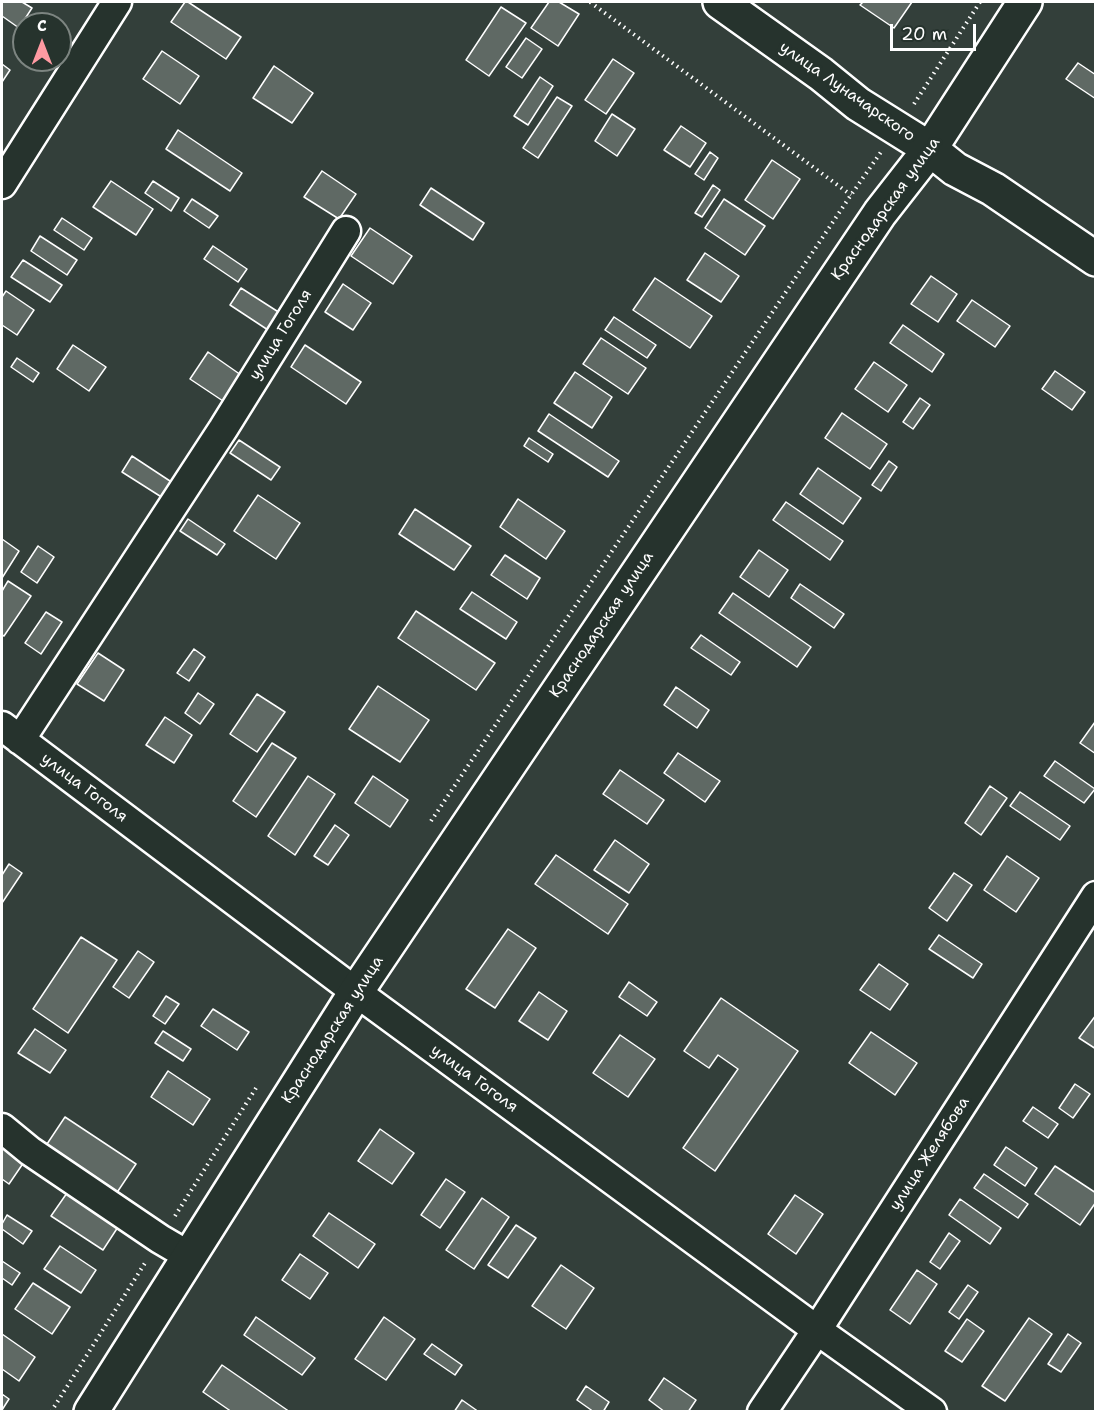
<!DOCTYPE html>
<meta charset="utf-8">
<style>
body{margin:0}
#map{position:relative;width:1097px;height:1413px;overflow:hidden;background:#333f3a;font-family:"Shantell Sans",sans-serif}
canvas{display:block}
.frame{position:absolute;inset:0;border:3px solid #fff;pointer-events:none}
.north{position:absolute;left:12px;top:12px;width:60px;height:60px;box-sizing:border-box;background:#26332d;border:2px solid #7d8581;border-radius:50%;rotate:0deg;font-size:16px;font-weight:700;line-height:24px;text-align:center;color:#fff}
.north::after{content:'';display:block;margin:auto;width:21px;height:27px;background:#ff9aa2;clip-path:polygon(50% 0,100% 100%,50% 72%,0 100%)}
.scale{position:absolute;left:890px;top:24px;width:86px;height:27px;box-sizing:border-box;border:3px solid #fff;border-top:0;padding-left:8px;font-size:18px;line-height:21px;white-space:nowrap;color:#fff;-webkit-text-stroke:4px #26332d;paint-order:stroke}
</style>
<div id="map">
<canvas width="1097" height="1413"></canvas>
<div class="frame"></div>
<div class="north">С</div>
<div class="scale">20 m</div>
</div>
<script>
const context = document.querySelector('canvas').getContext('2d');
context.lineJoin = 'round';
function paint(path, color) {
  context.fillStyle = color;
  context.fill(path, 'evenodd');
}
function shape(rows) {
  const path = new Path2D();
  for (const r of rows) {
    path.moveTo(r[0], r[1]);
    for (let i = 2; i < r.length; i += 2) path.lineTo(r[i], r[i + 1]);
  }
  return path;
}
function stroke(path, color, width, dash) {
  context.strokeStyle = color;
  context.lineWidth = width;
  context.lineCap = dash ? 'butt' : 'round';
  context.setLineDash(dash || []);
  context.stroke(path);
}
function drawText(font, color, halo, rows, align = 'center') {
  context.font = font + ' "Shantell Sans",sans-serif';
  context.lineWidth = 6;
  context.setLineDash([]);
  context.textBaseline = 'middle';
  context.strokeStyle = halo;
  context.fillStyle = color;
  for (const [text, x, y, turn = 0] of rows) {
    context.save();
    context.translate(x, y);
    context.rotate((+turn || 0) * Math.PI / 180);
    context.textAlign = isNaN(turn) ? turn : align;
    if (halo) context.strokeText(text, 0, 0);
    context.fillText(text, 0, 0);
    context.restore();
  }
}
const building = shape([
 [2,2,22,2,32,8,19,28,2,16,2,2],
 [185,2,188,2,241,37,226,59,171,22,185,2],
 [549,2,559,2,579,14,558,46,531,28,549,2],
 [863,2,912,2,894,28,860,5,863,2],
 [501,7,526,23,489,76,466,60,501,7],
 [526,38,542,49,522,78,506,67,526,38],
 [162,51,199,76,180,104,143,79,162,51],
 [613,59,634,73,606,114,585,100,613,59],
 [1078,63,1096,75,1096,99,1066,79,1078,63],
 [2,64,10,70,2,82,2,64],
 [274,66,313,93,292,123,253,98,274,66],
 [540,77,553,86,528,125,514,116,540,77],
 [557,97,572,106,538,158,523,148,557,97],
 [612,114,635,129,617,156,595,141,612,114],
 [681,126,706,143,690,167,664,150,681,126],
 [178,130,242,173,230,191,166,149,178,130],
 [710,152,718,158,704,180,695,174,710,152],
 [772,160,800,179,773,219,745,200,772,160],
 [322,171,356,194,339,219,304,197,322,171],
 [111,181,153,209,136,235,93,207,111,181],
 [153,181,179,198,171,211,145,193,153,181],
 [713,185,720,190,702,217,695,213,713,185],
 [431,188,484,223,473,240,420,205,431,188],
 [192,199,218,216,209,228,184,211,192,199],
 [724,199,765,226,745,255,705,228,724,199],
 [62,218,92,238,84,250,54,230,62,218],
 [370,228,412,256,393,284,351,256,370,228],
 [40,236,77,260,67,275,31,251,40,236],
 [213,246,247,269,238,282,204,259,213,246],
 [705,253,739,276,721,302,687,280,705,253],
 [23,260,62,285,50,302,11,277,23,260],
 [931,276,957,294,938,322,911,304,931,276],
 [655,278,712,316,690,348,633,310,655,278],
 [343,284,371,303,353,330,325,312,343,284],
 [241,288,280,313,268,330,230,305,241,288],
 [6,291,34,310,17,335,2,325,2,297,6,291],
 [972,300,1010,326,995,347,957,321,972,300],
 [614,317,656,345,647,358,605,330,614,317],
 [903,325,944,354,932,372,890,343,903,325],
 [601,338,646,368,628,394,583,364,601,338],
 [73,345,106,367,89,391,57,369,73,345],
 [305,345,361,382,346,404,291,367,305,345],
 [208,352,241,375,223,401,190,379,208,352],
 [17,358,39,373,33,382,11,367,17,358],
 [874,362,907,385,888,412,855,389,874,362],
 [1055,371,1085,392,1072,410,1042,389,1055,371],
 [575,372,612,397,592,428,554,403,575,372],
 [920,398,930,405,913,429,903,422,920,398],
 [842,413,887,444,870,469,825,438,842,413],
 [549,414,619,461,608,477,538,431,549,414],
 [529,438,553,454,548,462,524,446,529,438],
 [239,440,280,467,271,480,230,453,239,440],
 [132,456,173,483,163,498,122,472,132,456],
 [889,461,897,467,881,491,872,485,889,461],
 [818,468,861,498,843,524,800,494,818,468],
 [258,495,300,523,276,559,234,531,258,495],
 [518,499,565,531,546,559,500,527,518,499],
 [786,502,843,541,830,560,773,520,786,502],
 [415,509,471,546,454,570,399,534,415,509],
 [188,519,225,544,217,555,180,531,188,519],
 [2,539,19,551,2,578,2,539],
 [38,546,54,557,37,583,21,572,38,546],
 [759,550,788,570,769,597,740,577,759,550],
 [505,555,540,578,527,599,491,575,505,555],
 [8,581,31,596,4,636,2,635,2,591,8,581],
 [800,584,844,614,834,628,791,598,800,584],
 [472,592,517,622,506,639,460,609,472,592],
 [733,593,811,647,797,667,719,613,733,593],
 [416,611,495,663,476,690,398,638,416,611],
 [46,612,62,622,41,654,25,643,46,612],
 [701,635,740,662,731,675,691,648,701,635],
 [194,649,205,657,189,681,177,673,194,649],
 [98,653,124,670,104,701,77,684,98,653],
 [378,686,429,720,400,762,349,729,378,686],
 [676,687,709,710,697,728,664,705,676,687],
 [198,693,214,704,200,724,185,713,198,693],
 [257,694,285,712,257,752,230,734,257,694],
 [165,717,192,735,174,763,146,745,165,717],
 [1095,722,1096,722,1096,754,1080,743,1095,722],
 [272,743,296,758,256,817,233,801,272,743],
 [678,753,720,781,705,802,664,773,678,753],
 [1055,761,1095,789,1084,803,1044,776,1055,761],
 [620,770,664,800,647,824,603,794,620,770],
 [308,776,335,794,295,855,268,836,308,776],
 [373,776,408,800,390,827,355,803,373,776],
 [990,786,1007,798,981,835,965,823,990,786],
 [1020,792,1070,826,1060,840,1010,806,1020,792],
 [335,825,349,835,328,865,314,856,335,825],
 [615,840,649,864,629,893,594,870,615,840],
 [556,855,628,904,608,934,535,884,556,855],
 [1007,856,1039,878,1016,912,984,890,1007,856],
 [9,864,22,873,2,903,2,875,9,864],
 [954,873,972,885,947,921,929,908,954,873],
 [508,929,536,948,495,1008,466,989,508,929],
 [939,935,982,964,973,978,929,949,939,935],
 [81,937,117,960,68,1033,33,1009,81,937],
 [138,951,154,962,129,998,113,987,138,951],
 [879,964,908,984,890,1010,860,990,879,964],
 [629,982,657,1002,647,1016,619,997,629,982],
 [539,992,567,1011,548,1040,519,1021,539,992],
 [166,996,179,1004,165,1024,153,1016,166,996],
 [721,998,798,1051,715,1171,683,1148,738,1069,718,1055,709,1068,684,1051,721,998],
 [213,1009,249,1032,237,1050,201,1026,213,1009],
 [1096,1015,1096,1049,1079,1038,1096,1015],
 [35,1029,66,1050,50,1073,18,1053,35,1029],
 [163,1031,191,1049,183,1061,155,1043,163,1031],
 [871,1032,917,1063,895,1095,849,1063,871,1032],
 [620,1035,655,1059,628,1097,593,1073,620,1035],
 [168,1071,210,1099,193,1125,151,1097,168,1071],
 [1075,1084,1090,1094,1073,1118,1059,1108,1075,1084],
 [1033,1107,1058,1124,1048,1138,1023,1121,1033,1107],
 [65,1117,136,1164,116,1194,45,1147,65,1117],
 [380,1129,414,1153,392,1184,358,1161,380,1129],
 [2,1147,24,1162,9,1184,2,1179,2,1147],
 [1006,1147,1037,1168,1025,1186,994,1165,1006,1147],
 [1055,1166,1096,1193,1096,1202,1080,1225,1035,1194,1055,1166],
 [984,1174,1028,1204,1018,1218,974,1188,984,1174],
 [446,1179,465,1192,440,1228,421,1215,446,1179],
 [67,1193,118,1227,103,1250,51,1216,67,1193],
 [795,1195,823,1214,796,1254,768,1234,795,1195],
 [482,1198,509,1217,474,1269,446,1250,482,1198],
 [960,1199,1001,1228,990,1244,949,1215,960,1199],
 [329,1213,375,1244,358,1268,313,1236,329,1213],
 [7,1215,32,1231,23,1244,2,1229,2,1224,7,1215],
 [516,1225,536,1238,508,1278,488,1265,516,1225],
 [949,1233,960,1241,940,1269,930,1262,949,1233],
 [60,1246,96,1270,81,1293,44,1269,60,1246],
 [300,1254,328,1273,310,1299,282,1280,300,1254],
 [2,1261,20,1273,12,1285,2,1278,2,1261],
 [561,1265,594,1288,566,1329,532,1306,561,1265],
 [917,1270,937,1284,910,1324,890,1310,917,1270],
 [33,1283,70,1307,52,1334,15,1309,33,1283],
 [968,1285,978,1292,959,1319,949,1312,968,1285],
 [256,1317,315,1358,302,1375,244,1335,256,1317],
 [384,1317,415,1339,386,1380,355,1359,384,1317],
 [1029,1318,1052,1334,1005,1401,982,1386,1029,1318],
 [967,1319,984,1331,962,1362,945,1351,967,1319],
 [2,1334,35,1357,19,1381,2,1369,2,1334],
 [1068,1334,1081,1343,1061,1372,1048,1364,1068,1334],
 [432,1344,462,1365,455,1375,424,1354,432,1344],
 [222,1365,290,1412,232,1412,203,1392,222,1365],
 [664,1378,696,1400,688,1412,665,1412,649,1400,664,1378],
 [586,1386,609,1402,603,1412,594,1412,577,1400,586,1386],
 [2,1394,9,1399,2,1410,2,1394],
 [462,1400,479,1412,454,1412,462,1400]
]);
const path = shape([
 [590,2,851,195],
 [914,104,980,2],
 [431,821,851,195,881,152],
 [175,1216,256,1088],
 [51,1412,145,1263]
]);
const minor = shape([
 [2,184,117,2],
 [2,726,356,992,817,1330,932,1412],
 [20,740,223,429,346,231],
 [2,1128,30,1151,160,1239,189,1256],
 [762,1412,817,1330,1096,896]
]);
const secondary = shape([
 [720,2,821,74,858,104,930,149,955,169,993,189,1096,259],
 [91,1412,356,992,880,213,930,149,1025,2]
]);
const streetNames = [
 ["улица Луначарского",847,92,35],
 ["Краснодарская улица",886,209,-54],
 ["улица Гоголя",281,335,-58],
 ["Краснодарская улица",602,625,-56],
 ["улица Гоголя",84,788,37],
 ["Краснодарская улица",333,1030,-57],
 ["улица Гоголя",474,1079,36],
 ["улица Желябова",930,1154,-57]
];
paint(building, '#5f6964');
stroke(building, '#fff', 1.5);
stroke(minor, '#fff', 33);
stroke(secondary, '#fff', 38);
stroke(path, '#fff', 4, [1.5, 4.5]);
stroke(minor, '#26332d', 28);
stroke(secondary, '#26332d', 33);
drawText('16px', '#fff', '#26332d', streetNames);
</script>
